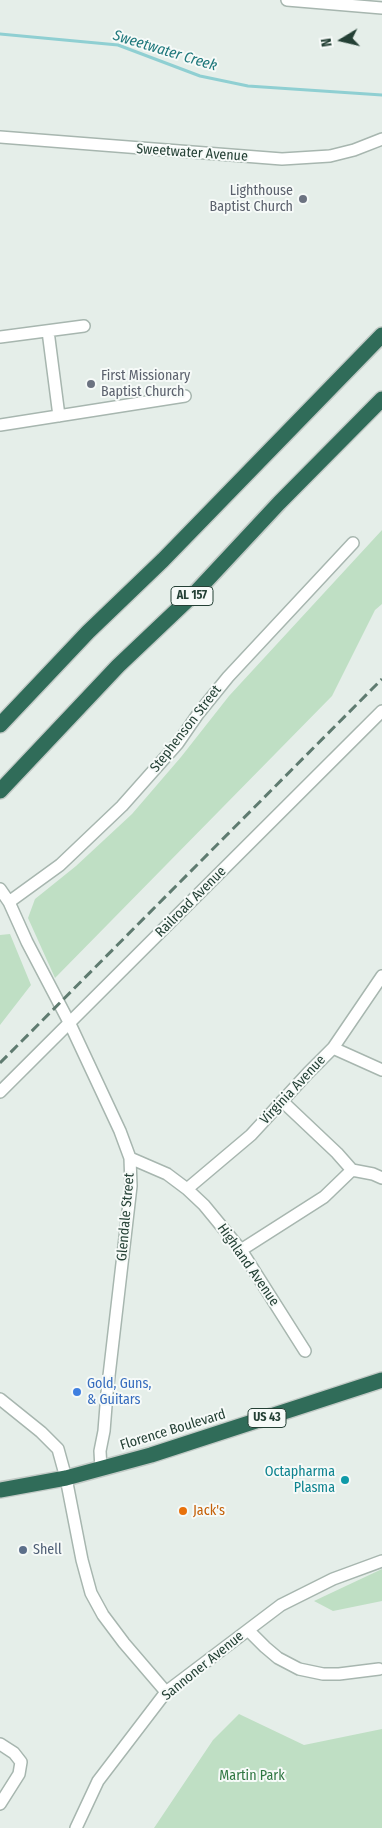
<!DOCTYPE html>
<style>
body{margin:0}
#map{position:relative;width:382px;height:1828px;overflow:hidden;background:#e5eee9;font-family:"Fira Sans Condensed",sans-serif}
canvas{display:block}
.north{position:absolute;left:317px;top:15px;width:50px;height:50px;-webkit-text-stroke:4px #f6faf8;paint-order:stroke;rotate:261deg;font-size:14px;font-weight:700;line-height:20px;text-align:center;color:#244035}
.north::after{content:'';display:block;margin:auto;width:18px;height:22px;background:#244035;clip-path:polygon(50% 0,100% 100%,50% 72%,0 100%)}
</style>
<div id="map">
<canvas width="382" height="1828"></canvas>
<div class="north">N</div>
</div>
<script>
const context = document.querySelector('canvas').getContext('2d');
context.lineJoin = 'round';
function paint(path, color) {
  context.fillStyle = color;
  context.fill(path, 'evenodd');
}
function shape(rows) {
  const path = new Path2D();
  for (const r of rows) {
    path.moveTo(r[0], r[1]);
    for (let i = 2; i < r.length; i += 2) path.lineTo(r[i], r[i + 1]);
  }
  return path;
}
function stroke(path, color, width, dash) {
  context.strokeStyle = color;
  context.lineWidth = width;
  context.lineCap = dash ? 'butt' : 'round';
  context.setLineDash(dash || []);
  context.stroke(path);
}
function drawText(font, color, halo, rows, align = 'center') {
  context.font = font + ' "Fira Sans Condensed",sans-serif';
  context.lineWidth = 4;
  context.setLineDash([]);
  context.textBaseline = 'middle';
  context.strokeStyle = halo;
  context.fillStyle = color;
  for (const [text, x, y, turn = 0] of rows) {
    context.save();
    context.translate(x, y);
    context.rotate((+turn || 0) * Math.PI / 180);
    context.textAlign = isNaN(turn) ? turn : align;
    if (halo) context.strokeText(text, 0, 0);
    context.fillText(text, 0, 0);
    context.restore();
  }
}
const green = shape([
 [382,530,382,604,375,610,332,696,55,978,28,918,35,899,76,866,132,814,181,757,229,696],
 [10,934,31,985,0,1025,0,935],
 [382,1569,382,1601,333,1611,314,1601],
 [239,1714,304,1745,382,1729,382,1828,154,1828,213,1740]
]);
const stream = shape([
 [0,34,118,45,200,76,248,86,382,95]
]);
const minor = shape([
 [287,0,382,8],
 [0,137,282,159,330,156,354,150,382,139],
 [48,331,59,416],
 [0,337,84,326],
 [0,425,185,396],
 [0,889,9,902,27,942,70,1024,120,1131,130,1158,131,1186,107,1393,104,1431,100,1451,101,1469],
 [9,902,60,865,122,806,178,743,198,714,228,677,353,543],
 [333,1048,382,1070],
 [0,1092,382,711],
 [282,1101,337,1153,352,1170,373,1174,382,1178],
 [130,1158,167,1174,187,1189,204,1205,241,1250,305,1351],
 [187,1189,251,1135,308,1073,333,1048,382,976],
 [241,1250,324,1197,352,1170],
 [0,1399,41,1432,58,1449,66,1478,82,1560,91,1593,103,1615,124,1643,166,1692],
 [248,1630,265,1647,278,1658,299,1669,323,1674,339,1674,379,1669],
 [0,1744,14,1753,21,1762,19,1774,0,1804],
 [76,1828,98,1781,166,1692,281,1605,333,1579,382,1561]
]);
const highway = shape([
 [0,725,88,632,163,560,382,335],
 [0,791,118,666,196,592,279,503,382,399],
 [0,1490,66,1478,151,1455,382,1380]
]);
const rail = shape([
 [0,1063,382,679]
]);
const markers = [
 [303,199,5,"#6b7280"],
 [91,384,5,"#6b7280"],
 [77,1392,5,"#3f7fe0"],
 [345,1480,5,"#0f9aa8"],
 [183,1511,5,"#e8710a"],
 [23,1550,5,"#5c6f8a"]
];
const shields = [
 [192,596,42],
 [267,1418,38]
];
const shieldNames = [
 ["AL 157",192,596],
 ["US 43",267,1418]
];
const streetNames = [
 ["Sweetwater Avenue",192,153,4],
 ["Stephenson Street",186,729,-52],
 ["Railroad Avenue",191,902,-45],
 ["Virginia Avenue",293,1090,-47],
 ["Glendale Street",126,1217,-85],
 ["Highland Avenue",248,1265,55],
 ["Florence Boulevard",173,1430,-17],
 ["Sannoner Avenue",203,1666,-39]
];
const worshipNames = [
 ["Lighthouse",293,191],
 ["Baptist Church",293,207],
 ["First Missionary",101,376,"left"],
 ["Baptist Church",101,392,"left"]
];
const shopNames = [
 ["Gold, Guns,",87,1384],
 ["& Guitars",87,1400]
];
const cultureNames = [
 ["Octapharma",335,1472],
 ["Plasma",335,1488]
];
const foodNames = [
 ["Jack's",193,1511]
];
const serviceNames = [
 ["Shell",33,1550]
];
const parkNames = [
 ["Martin Park",252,1776]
];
const waterNames = [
 ["Sweetwater Creek",165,51,17]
];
paint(green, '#bfdfc4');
stroke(stream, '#8fcfd2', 3);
stroke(minor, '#a7b6af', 14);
stroke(highway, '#c2cac6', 18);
stroke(minor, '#fff', 11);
stroke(highway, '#306c59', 15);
stroke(rail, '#5f7b70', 3, [10, 5]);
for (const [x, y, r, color] of markers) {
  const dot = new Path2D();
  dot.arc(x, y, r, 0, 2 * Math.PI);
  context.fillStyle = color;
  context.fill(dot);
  stroke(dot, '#f6faf8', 2);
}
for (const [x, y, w] of shields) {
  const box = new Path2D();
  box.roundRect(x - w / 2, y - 9.5, w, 19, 4);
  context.fillStyle = '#f6faf8';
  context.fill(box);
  stroke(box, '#244035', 1);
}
drawText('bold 12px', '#244035', null, shieldNames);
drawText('14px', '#244035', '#f6faf8', streetNames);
drawText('14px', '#5b616d', '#f6faf8', worshipNames, 'right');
drawText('14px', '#366cbe', '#f6faf8', shopNames, 'left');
drawText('14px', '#0d838f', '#f6faf8', cultureNames, 'right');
drawText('14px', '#c56008', '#f6faf8', foodNames, 'left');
drawText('14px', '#4e5e75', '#f6faf8', serviceNames, 'left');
drawText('14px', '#2f7742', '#f6faf8', parkNames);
drawText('italic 15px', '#1f787c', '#f6faf8', waterNames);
</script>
